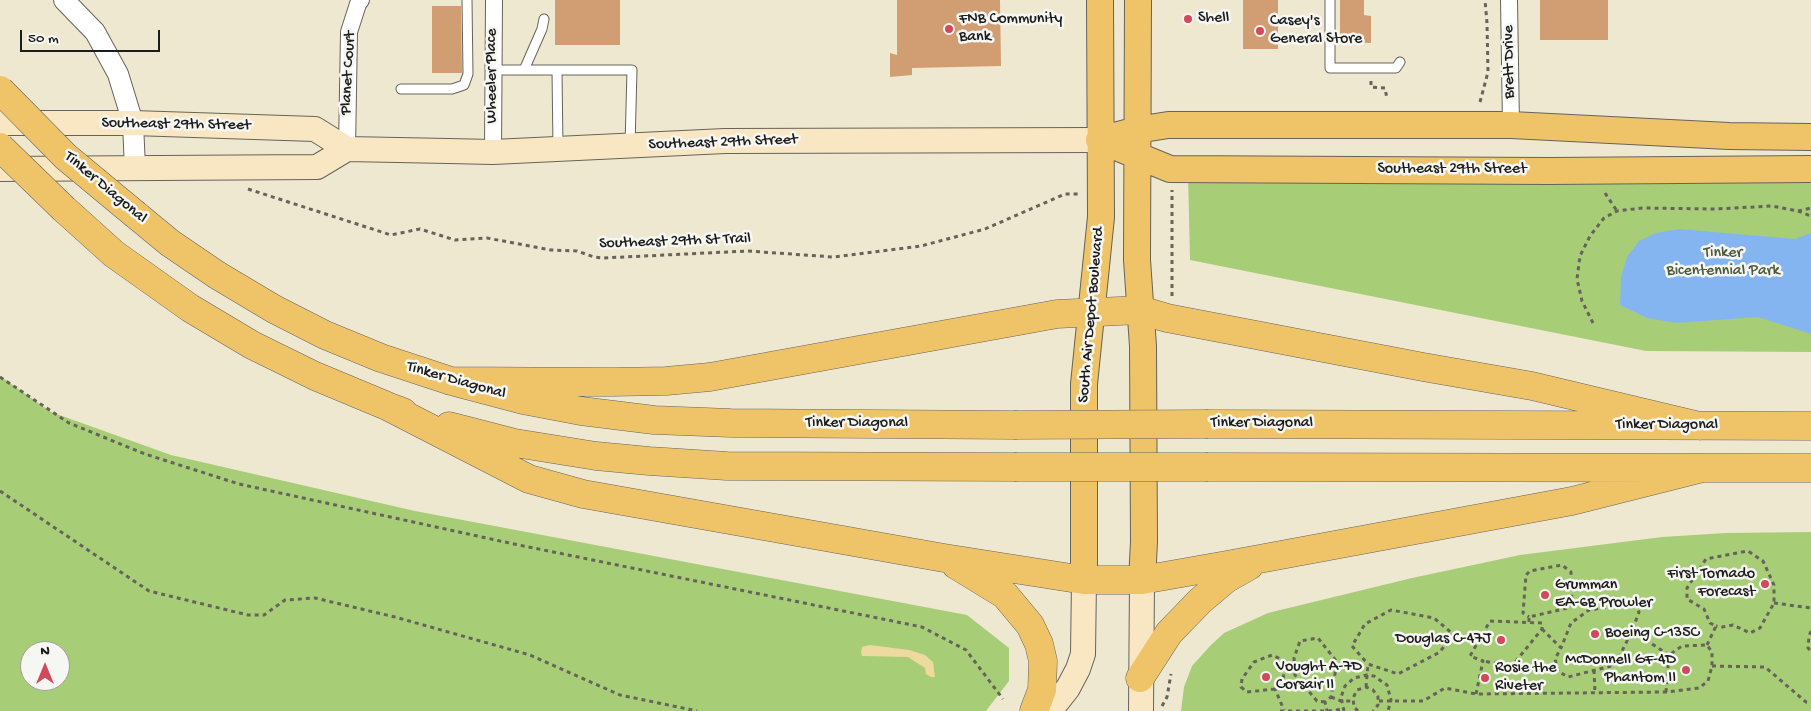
<!DOCTYPE html>
<style>
body{margin:0}
#map{position:relative;width:1811px;height:711px;overflow:hidden;background:#efe8d1;font-family:"Gochi Hand",sans-serif}
canvas{display:block}
.north{position:absolute;left:20px;top:641px;width:50px;height:50px;box-sizing:border-box;background:#f6f6f2;border:1px solid #9f9f9c;border-radius:50%;rotate:0deg;font-size:14px;font-weight:700;line-height:20px;text-align:center;color:#1c1c1c}
.north::after{content:'';display:block;margin:auto;width:18px;height:22px;background:#d1495b;clip-path:polygon(50% 0,100% 100%,50% 72%,0 100%)}
.scale{position:absolute;left:20px;top:30px;width:140px;height:22px;box-sizing:border-box;border:2px solid #1c1c1c;border-top:0;padding-left:6px;font-size:15px;line-height:18px;white-space:nowrap;color:#1c1c1c;-webkit-text-stroke:4px #f6f6f2;paint-order:stroke}
</style>
<div id="map">
<canvas width="1811" height="711"></canvas>
<div class="north">N</div>
<div class="scale">50 m</div>
</div>
<script>
const context = document.querySelector('canvas').getContext('2d');
context.lineJoin = 'round';
function paint(path, color) {
  context.fillStyle = color;
  context.fill(path, 'evenodd');
}
function shape(rows) {
  const path = new Path2D();
  for (const r of rows) {
    path.moveTo(r[0], r[1]);
    for (let i = 2; i < r.length; i += 2) path.lineTo(r[i], r[i + 1]);
  }
  return path;
}
function stroke(path, color, width, dash) {
  context.strokeStyle = color;
  context.lineWidth = width;
  context.lineCap = dash ? 'butt' : 'round';
  context.setLineDash(dash || []);
  context.stroke(path);
}
function drawText(font, color, halo, rows, align = 'center') {
  context.font = font + ' "Gochi Hand",sans-serif';
  context.lineWidth = 5;
  context.setLineDash([]);
  context.textBaseline = 'middle';
  context.strokeStyle = halo;
  context.fillStyle = color;
  for (const [text, x, y, turn = 0] of rows) {
    context.save();
    context.translate(x, y);
    context.rotate((+turn || 0) * Math.PI / 180);
    context.textAlign = isNaN(turn) ? turn : align;
    if (halo) context.strokeText(text, 0, 0);
    context.fillText(text, 0, 0);
    context.restore();
  }
}
const green = shape([
 [1188,174,1811,175,1811,352,1646,351,1190,260],
 [0,376,51,412,171,455,415,511,967,615,1009,648,1009,681,986,711,0,711],
 [30,651,60,651,60,681,30,681],
 [1811,532,1811,711,1181,711,1184,687,1192,666,1210,646,1224,633,1268,613,1412,578,1520,555,1662,537,1725,533]
]);
const sand = shape([
 [870,645,909,650,925,655,933,662,935,677,931,677,926,674,925,668,908,657,862,656,861,652,862,647]
]);
const water = shape([
 [1679,229,1795,239,1811,233,1811,334,1758,317,1676,323,1647,318,1620,305,1621,277,1627,257,1639,241,1656,233]
]);
const building = shape([
 [555,0,620,0,620,45,555,45],
 [897,0,1000,0,1001,66,912,68,912,75,890,77,890,53,897,55],
 [1243,0,1278,0,1278,49,1243,49],
 [1340,0,1364,0,1364,15,1371,16,1371,43,1340,42],
 [1540,0,1608,0,1608,40,1540,40],
 [432,6,461,6,462,73,432,73]
]);
const path = shape([
 [1371,81,1371,87,1385,88,1387,99],
 [1480,102,1488,72,1487,23,1485,0],
 [248,189,391,235,420,229,455,240,487,238,551,250,577,251,594,257,603,258,748,251,833,257,921,246,985,229,1065,194,1079,194],
 [1605,193,1617,211],
 [1798,211,1811,208],
 [1172,296,1172,190],
 [1593,323,1582,301,1577,279,1580,256,1590,236,1604,218,1617,211,1642,208,1715,209,1772,206,1798,211,1811,216],
 [0,377,69,423,145,454,239,484,514,544,922,627,966,650,1003,699],
 [0,491,149,591,248,615,264,615,285,600,315,598,395,617,530,655,620,695,697,711],
 [1774,603,1811,608],
 [1529,622,1529,617,1568,608,1572,604,1571,572,1562,565,1530,571,1526,575,1523,613,1529,617],
 [1542,629,1561,648,1555,659,1558,671,1568,677,1615,665,1632,631,1639,612,1632,603,1589,610,1571,623,1561,648],
 [1632,631,1669,655],
 [1811,631,1809,636,1808,648,1811,651],
 [1707,645,1716,626,1710,623,1704,609,1687,599,1687,588,1706,559,1748,551,1763,561,1774,585,1774,603,1760,628,1750,633,1733,625,1722,627,1716,626],
 [1712,666,1765,667,1806,702,1811,703],
 [1594,670,1595,693],
 [1366,687,1368,664,1398,674,1440,652,1453,634,1434,618,1391,610,1365,624,1352,646,1368,664],
 [1275,689,1247,692,1241,687,1242,679,1254,662,1272,655,1285,661,1283,681,1275,689,1284,710],
 [1476,694,1483,661,1470,656,1490,621,1542,623,1542,629,1512,666,1483,661],
 [1331,697,1341,701,1353,701],
 [1379,701,1423,701,1445,688,1476,694,1666,692,1699,688,1708,681,1712,666,1712,652,1707,645,1682,646,1669,655,1666,692],
 [1325,702,1317,701,1295,675,1294,658,1300,641,1318,638,1337,662,1331,697,1325,702,1327,711],
 [1162,706,1167,697,1171,674],
 [1280,711,1327,711,1343,709],
 [1344,711,1341,697,1345,686,1354,678,1367,675,1374,676,1387,685,1391,700,1388,711],
 [1358,711,1354,707,1353,698,1357,690,1366,687,1373,690,1378,697,1378,705,1373,711]
]);
const service = shape([
 [1330,0,1330,68,1396,68,1400,62],
 [492,70,632,70,630,146],
 [524,70,542,29,544,19],
 [557,71,558,148],
 [401,89,452,89,464,85,468,74,467,0]
]);
const minor = shape([
 [1509,0,1511,125],
 [347,149,349,32,358,4,361,0],
 [493,152,494,0]
]);
const tertiary = shape([
 [64,0,95,32,118,74,133,123,135,168]
]);
const secondary = shape([
 [0,123,133,123,315,129,347,149,448,151,493,152,725,141,1099,140],
 [0,169,317,167,347,149],
 [1050,711,1068,688,1078,669,1083,654,1084,580],
 [1141,711,1142,580]
]);
const primary = shape([
 [1138,0,1137,260,1143,346,1144,542,1142,580],
 [1099,140,1170,169,1548,171,1811,169],
 [1099,140,1137,130,1168,125,1511,125,1729,136,1811,137],
 [1084,580,1084,384,1101,217,1100,0]
]);
const motorway = shape([
 [64,209,114,254,190,308,252,345,315,376,387,406,403,412],
 [136,215,170,243,217,275,274,309,325,335,381,358,451,381,523,400,581,411,654,420,731,423,1014,425],
 [451,381,612,382,666,381,710,377,1057,314,1140,310,1167,318,1423,367,1532,386,1700,426],
 [387,406,529,479,583,494,944,558,1084,580,1142,580,1227,565,1572,501,1703,468],
 [1208,424,1811,426],
 [449,426,515,443,596,456,649,461,727,466,1014,467],
 [1208,467,1811,468],
 [956,565,1005,595,1030,625,1039,644,1043,661,1042,690,1034,711],
 [1140,678,1169,633,1200,601,1226,579,1249,566]
]);
const motorwayBridge = shape([
 [0,90,66,157,136,215],
 [0,147,64,209],
 [1014,425,1208,424],
 [1014,467,1208,467]
]);
const markers = [
 [1188,19,5,"#d1495b"],
 [949,29,5,"#d1495b"],
 [1260,31,5,"#d1495b"],
 [1765,584,5,"#d1495b"],
 [1545,595,5,"#d1495b"],
 [1595,634,5,"#d1495b"],
 [1501,640,5,"#d1495b"],
 [1686,670,5,"#d1495b"],
 [1266,677,5,"#d1495b"],
 [1485,678,5,"#d1495b"]
];
const poiNames = [
 ["Shell",1198,19],
 ["FNB Community",959,20],
 ["Bank",959,38],
 ["Casey's",1270,22],
 ["General Store",1270,40],
 ["First Tornado",1755,575,"right"],
 ["Forecast",1755,593,"right"],
 ["Grumman",1555,586],
 ["EA-6B Prowler",1555,604],
 ["Boeing C-135C",1605,634],
 ["Douglas C-47J",1491,640,"right"],
 ["McDonnell GF-4D",1676,661,"right"],
 ["Phantom II",1676,679,"right"],
 ["Vought A-7D",1276,668],
 ["Corsair II",1276,686],
 ["Rosie the",1495,669],
 ["Riveter",1495,687]
];
const streetNames = [
 ["Brett Drive",1510,62,-91],
 ["Planet Court",349,73,-87],
 ["Wheeler Place",493,76,-90],
 ["Southeast 29th Street",176,125,1],
 ["Southeast 29th Street",723,143,-2],
 ["Southeast 29th Street",1452,170],
 ["Tinker Diagonal",105,188,40],
 ["Southeast 29th St Trail",675,242,-2],
 ["South Air Depot Boulevard",1092,315,-85],
 ["Tinker Diagonal",456,381,16],
 ["Tinker Diagonal",857,424],
 ["Tinker Diagonal",1262,424],
 ["Tinker Diagonal",1667,426]
];
const parkNames = [
 ["Tinker",1723,254],
 ["Bicentennial Park",1723,272]
];
paint(green, '#a8cd77');
paint(sand, '#eeda9e');
paint(water, '#85b5f0');
paint(building, '#d19d72');
stroke(service, '#66635b', 11);
stroke(minor, '#66635b', 18);
stroke(tertiary, '#66635b', 22);
stroke(secondary, '#66635b', 26);
stroke(primary, '#66635b', 28);
stroke(motorway, '#66635b', 29);
stroke(path, '#66635b', 3, [4, 4]);
stroke(service, '#fff', 9);
stroke(minor, '#fff', 16);
stroke(tertiary, '#fff', 20);
stroke(secondary, '#f9e7c3', 24);
stroke(primary, '#efc469', 26);
stroke(motorway, '#efc469', 28);
stroke(motorwayBridge, '#66635b', 29, []);
stroke(motorwayBridge, '#efc469', 28);
for (const [x, y, r, color] of markers) {
  const dot = new Path2D();
  dot.arc(x, y, r, 0, 2 * Math.PI);
  context.fillStyle = color;
  context.fill(dot);
  stroke(dot, '#f6f6f2', 2);
}
drawText('16px', '#1c1c1c', '#f6f6f2', poiNames, 'left');
drawText('16px', '#1c1c1c', '#f6f6f2', streetNames);
drawText('16px', '#4d5a3c', '#f6f6f2', parkNames);
</script>
